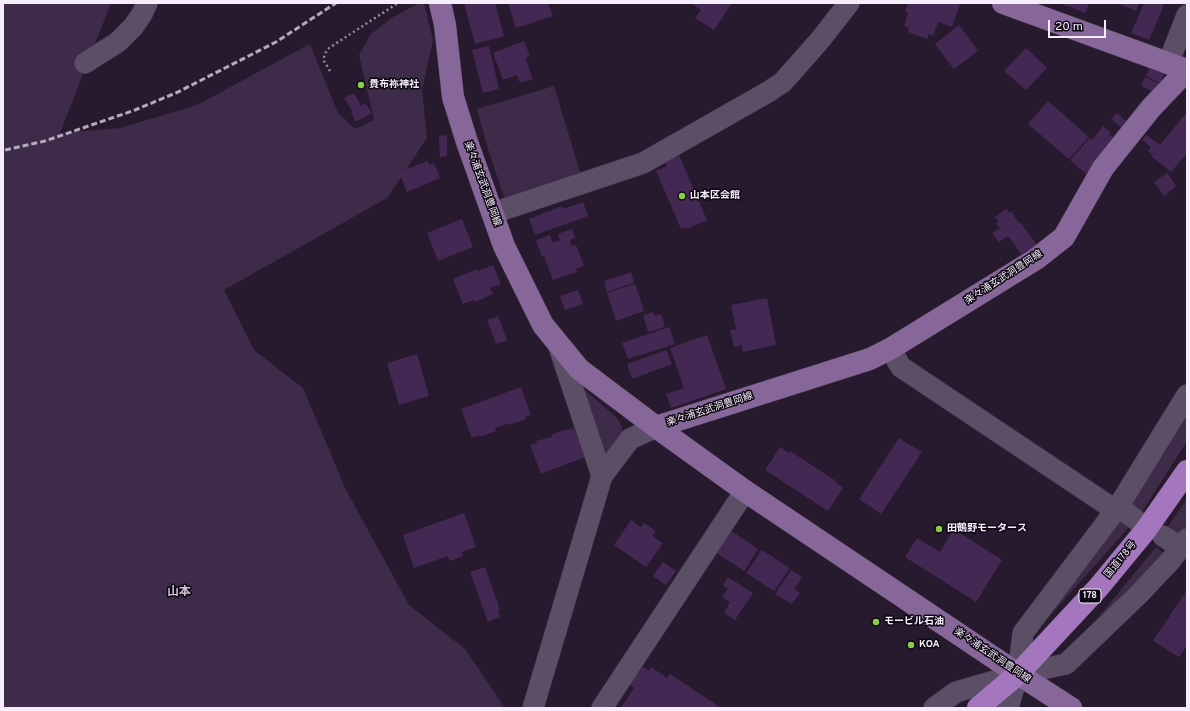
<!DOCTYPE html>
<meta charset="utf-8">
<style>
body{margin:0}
#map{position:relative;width:1190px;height:711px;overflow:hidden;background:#27192e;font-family:Overpass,sans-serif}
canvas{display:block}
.frame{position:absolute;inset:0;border:4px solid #f6edfc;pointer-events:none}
.scale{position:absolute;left:1048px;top:20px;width:58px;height:18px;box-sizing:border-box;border:2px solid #f6edfc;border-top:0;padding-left:5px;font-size:12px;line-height:14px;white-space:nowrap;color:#f6edfc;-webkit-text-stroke:3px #0c0710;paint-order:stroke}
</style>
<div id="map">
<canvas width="1190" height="711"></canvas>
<div class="frame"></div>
<div class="scale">20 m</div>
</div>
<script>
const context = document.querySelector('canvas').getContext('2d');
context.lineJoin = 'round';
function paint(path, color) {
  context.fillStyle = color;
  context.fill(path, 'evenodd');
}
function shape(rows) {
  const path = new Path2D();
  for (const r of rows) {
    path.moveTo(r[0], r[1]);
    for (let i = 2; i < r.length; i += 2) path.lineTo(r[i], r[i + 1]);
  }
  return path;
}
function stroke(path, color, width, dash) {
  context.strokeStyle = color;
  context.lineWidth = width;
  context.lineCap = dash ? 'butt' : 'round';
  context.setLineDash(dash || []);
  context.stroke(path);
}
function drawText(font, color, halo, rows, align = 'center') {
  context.font = font + ' Overpass,"Noto Sans JP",sans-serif';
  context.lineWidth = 3;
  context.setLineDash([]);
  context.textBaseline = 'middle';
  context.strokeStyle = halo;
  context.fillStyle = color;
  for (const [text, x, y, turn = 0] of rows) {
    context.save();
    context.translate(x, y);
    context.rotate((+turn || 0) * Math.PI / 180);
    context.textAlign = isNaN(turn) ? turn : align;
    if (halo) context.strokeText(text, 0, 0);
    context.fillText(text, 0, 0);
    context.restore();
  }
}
const green = shape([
 [3,3,111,3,60,133,120,128,197,105,310,44,338,113,355,129,374,120,359,55,371,34,393,17,420,3,424,3,433,40,422,90,427,138,387,198,224,290,254,350,303,388,346,490,409,605,465,649,505,708,3,708],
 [554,86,581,175,505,200,487,146,477,109],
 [580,386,614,415,619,421,622,427,623,432,609,453,602,450],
 [1187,413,1187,441,1142,512,1129,506],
 [1187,498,1187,526,1179,537,1167,528],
 [1118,520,1129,527,1039,628],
 [1156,547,1164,554,1069,653]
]);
const building = shape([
 [464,3,495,3,504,36,475,44],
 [508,3,548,3,553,16,516,28],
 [691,3,732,3,714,30,695,18,701,10],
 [908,3,956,3,960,4,952,27,938,22,933,36,929,34,927,39,908,32,909,28,904,26,908,13,905,11],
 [1060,3,1089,3,1085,13],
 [1117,3,1139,3,1136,11],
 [1144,3,1158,3,1164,5,1149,40,1131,33],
 [959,25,978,51,954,69,935,44],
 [524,41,530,56,525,58,533,79,520,83,517,75,503,80,493,53],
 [489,46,499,89,483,93,472,50],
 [1026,48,1047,68,1026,90,1004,71],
 [398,50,403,50,402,61,397,61],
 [1150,67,1164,74,1160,83,1146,76],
 [1145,77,1160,84,1156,93,1141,86],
 [375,80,379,88,371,93,366,85],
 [354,93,361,106,365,103,372,113,356,122,351,113,353,112,344,98],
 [1048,101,1089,137,1069,159,1028,124],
 [1187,112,1187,153,1171,172,1152,157,1153,155,1148,151,1151,147,1142,140,1146,135,1160,145],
 [1117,113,1128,123,1123,129,1111,119],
 [1103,126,1111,133,1109,134,1114,138,1106,151,1086,174,1070,160,1090,138,1092,140],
 [447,135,447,156,440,157,439,136],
 [679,155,707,220,687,229,686,227,681,229,656,171,667,166,665,162],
 [428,161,429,165,434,163,440,178,407,192,399,172],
 [1167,173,1176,186,1164,196,1154,182],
 [583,202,588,216,535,235,529,219,562,206,563,209],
 [1006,209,1009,213,1011,211,1019,223,1020,222,1037,245,1022,255,1008,236,999,242,992,233,1000,228,996,223,999,222,995,217],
 [462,219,473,247,438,261,427,233],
 [572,229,575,238,570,240,572,246,576,245,584,266,576,269,577,272,553,280,544,256,542,257,536,240,550,235,553,243,560,240,558,234],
 [493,265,501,284,490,288,493,294,475,302,474,300,463,304,453,279,477,269,478,271],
 [631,272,634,283,607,292,604,281],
 [635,284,644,311,616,321,607,293],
 [578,290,583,304,565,310,560,296],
 [767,298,776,345,743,352,742,345,734,347,730,330,736,329,731,305],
 [653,312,655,316,661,314,665,327,648,332,643,315],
 [498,316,507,340,496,344,487,320],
 [669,327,675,344,628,359,622,343],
 [707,335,726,389,671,408,666,394,684,388,670,348],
 [666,350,672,364,632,379,627,364],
 [417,354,429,396,399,405,387,363],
 [521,387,531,415,525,417,526,419,509,425,509,423,495,428,496,431,480,437,479,435,472,438,461,409],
 [574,428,585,457,541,474,530,445,537,443,536,441,552,437,551,435,567,429,568,430],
 [899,438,922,452,881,514,859,499],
 [780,447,789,453,790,451,836,481,835,482,843,488,828,511,765,470],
 [464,513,476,547,462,552,463,556,450,561,448,556,414,568,403,535],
 [631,520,641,527,644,523,656,531,652,536,663,543,646,567,614,545],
 [954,529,1002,560,976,602,905,557,917,538,940,552],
 [730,530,758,549,744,571,715,552],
 [762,550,790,568,774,591,746,573],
 [663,562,676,571,666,585,653,576],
 [485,567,500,610,498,610,500,617,488,622,470,572],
 [791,570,802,577,794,589,800,593,792,604,775,594],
 [728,577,753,593,735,620,724,613,730,602,722,597,728,589,723,585],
 [1187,590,1187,646,1179,657,1153,641],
 [641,666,649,671,651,667,667,678,670,674,721,708,621,708,634,688,629,684]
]);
const path = shape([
 [330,71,324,61,324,55,329,48,398,3]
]);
const minor = shape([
 [85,63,118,42,133,27,142,14,147,3],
 [1168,64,1187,15],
 [493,213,643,163,768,92,783,82,820,40,849,3],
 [558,344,602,476],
 [890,349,901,367,1115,510],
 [1118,507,1135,519],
 [1163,536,1181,548],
 [533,708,602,476,630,439,656,427],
 [602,708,745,491],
 [934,708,956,692,1018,674,1023,633,1118,507,1187,395],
 [1008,708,1018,674,1066,664,1139,594,1171,560,1187,539]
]);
const major = shape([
 [440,3,445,25,453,97,467,142,504,246,543,325,579,369,656,427,745,491,1018,674,1071,708],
 [656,427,870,359,890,349,1036,259,1064,237,1103,168,1151,108,1187,70,1003,3]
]);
const highway = shape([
 [978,708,1018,674,1098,588,1145,531,1187,471]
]);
const rail = shape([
 [5,150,45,141,135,110,178,92,276,42,336,3]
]);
const markers = [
 [361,85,4,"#8ace48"],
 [682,196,4,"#8ace48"],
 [939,529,4,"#8ace48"],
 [876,622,4,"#8ace48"],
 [911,645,4,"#8ace48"]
];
const shields = [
 [1090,596,22]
];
const shieldNames = [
 ["178",1090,596]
];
const poiNames = [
 ["貴布祢神社",369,85],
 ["山本区会館",690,196],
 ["田鶴野モータース",947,529],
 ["モービル石油",884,622],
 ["KOA",919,645]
];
const streetNames = [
 ["楽々浦玄武洞豊岡線",482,184,70],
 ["楽々浦玄武洞豊岡線",1004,278,-33],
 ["楽々浦玄武洞豊岡線",710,410,-18],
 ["国道178号",1121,560,-51],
 ["楽々浦玄武洞豊岡線",992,656,34]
];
const quarterNames = [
 ["山本",179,593]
];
paint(green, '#3e2b49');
paint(building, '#442854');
stroke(minor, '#3d3344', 22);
stroke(major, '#3d3344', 23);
stroke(highway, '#3d3344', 23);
stroke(path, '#978c9d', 2.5, [2, 3]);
stroke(minor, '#5c4e66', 21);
stroke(major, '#87669a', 22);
stroke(highway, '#a376bd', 22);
stroke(rail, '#b5aabb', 3, [6, 3]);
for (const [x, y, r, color] of markers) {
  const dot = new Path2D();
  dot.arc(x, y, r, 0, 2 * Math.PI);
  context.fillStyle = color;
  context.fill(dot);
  stroke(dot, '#0c0710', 1.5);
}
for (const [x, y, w] of shields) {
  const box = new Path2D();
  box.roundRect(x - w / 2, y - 7, w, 14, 3);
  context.fillStyle = '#0c0710';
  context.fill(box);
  stroke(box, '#f6edfc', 1);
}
drawText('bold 9px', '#f6edfc', null, shieldNames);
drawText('bold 10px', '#f6edfc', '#0c0710', poiNames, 'left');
drawText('10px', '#f6edfc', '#0c0710', streetNames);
drawText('bold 12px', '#d0bfda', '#0c0710', quarterNames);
</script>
